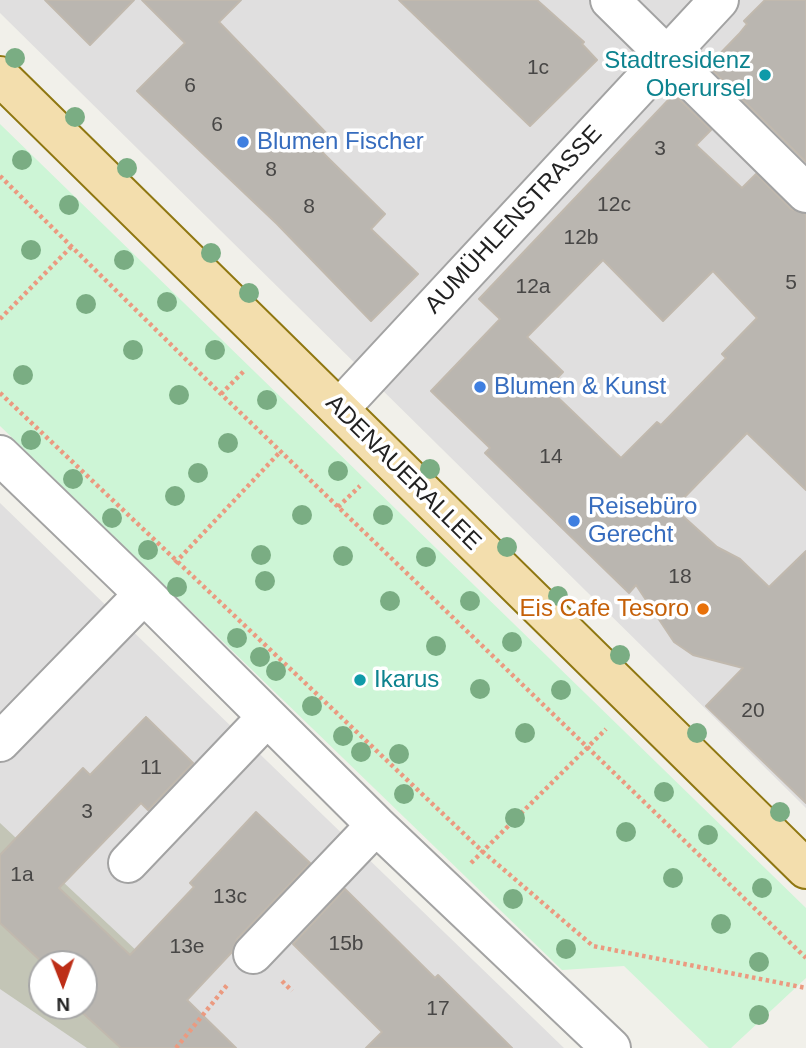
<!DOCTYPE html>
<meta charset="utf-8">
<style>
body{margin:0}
#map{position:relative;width:806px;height:1048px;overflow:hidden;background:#f1f0ea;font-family:Arial,sans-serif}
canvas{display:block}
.north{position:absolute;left:28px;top:950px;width:70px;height:70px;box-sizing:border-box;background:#fff;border:2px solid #a7a7a7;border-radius:50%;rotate:179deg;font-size:19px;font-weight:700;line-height:28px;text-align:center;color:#222}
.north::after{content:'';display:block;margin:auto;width:24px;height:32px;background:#bd2e17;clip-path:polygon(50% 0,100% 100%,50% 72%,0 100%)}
</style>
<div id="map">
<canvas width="806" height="1048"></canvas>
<div class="north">N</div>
</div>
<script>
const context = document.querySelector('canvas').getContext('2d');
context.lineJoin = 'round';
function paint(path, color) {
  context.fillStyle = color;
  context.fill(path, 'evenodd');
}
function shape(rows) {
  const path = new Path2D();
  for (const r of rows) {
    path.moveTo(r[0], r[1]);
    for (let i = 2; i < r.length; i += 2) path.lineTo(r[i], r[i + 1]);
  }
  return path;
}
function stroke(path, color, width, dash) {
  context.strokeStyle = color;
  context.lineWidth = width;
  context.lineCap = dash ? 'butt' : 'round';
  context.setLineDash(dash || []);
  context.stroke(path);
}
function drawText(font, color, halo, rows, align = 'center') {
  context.font = font + ' Arial,sans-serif';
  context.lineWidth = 7;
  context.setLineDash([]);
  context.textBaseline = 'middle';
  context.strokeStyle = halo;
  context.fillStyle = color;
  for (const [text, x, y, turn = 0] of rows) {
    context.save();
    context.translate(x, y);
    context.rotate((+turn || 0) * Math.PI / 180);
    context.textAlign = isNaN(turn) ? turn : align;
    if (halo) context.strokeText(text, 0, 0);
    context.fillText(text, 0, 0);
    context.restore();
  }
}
const residential = shape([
 [0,0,806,0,806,808,0,13],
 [0,503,564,1048,0,1048],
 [42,964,84,964,84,1006,42,1006]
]);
const construction = shape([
 [0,823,186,997,134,1048,87,1048,0,989],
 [42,964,84,964,84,1006,42,1006]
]);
const park = shape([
 [0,124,806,908,806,978,731,1048,709,1048,624,966,562,970,0,426]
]);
const building = shape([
 [45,0,134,0,90,45,45,0],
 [142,0,241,0,219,22,330,137,319,149,385,214,371,229,418,274,371,321,277,224,137,91,185,43,142,0],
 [399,0,537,0,584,42,582,44,597,60,530,126,399,0],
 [765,0,806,0,806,162,708,66,739,34,747,24,744,21,765,0],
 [672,96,675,99,677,97,711,130,696,145,742,188,756,174,791,209,806,214,806,490,747,433,674,508,717,547,740,559,769,587,806,551,806,803,706,706,743,668,693,655,674,642,636,585,629,593,485,453,490,448,431,391,500,319,479,299,672,96],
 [603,260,663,321,713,271,757,318,722,354,726,358,661,425,657,422,621,458,548,388,563,372,527,337,603,260],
 [146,717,193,763,148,810,141,803,59,888,130,955,194,887,190,883,256,812,310,863,237,939,232,952,187,1000,236,1048,121,1048,75,1006,89,1006,84,1002,84,964,44,964,0,923,0,855,83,768,90,775,146,717],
 [345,889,435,978,438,975,512,1048,366,1048,382,1032,293,944,345,889]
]);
const path = shape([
 [0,176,221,394,806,958],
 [0,319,72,246],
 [0,393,482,851,593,946,806,988],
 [221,394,245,370],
 [338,507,360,486],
 [175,563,280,452],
 [471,863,606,729],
 [282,981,292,991],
 [176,1048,228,984]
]);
const minor = shape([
 [610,0,806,193],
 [339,409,719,0],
 [0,455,144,594,376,825,611,1048],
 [0,742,144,594],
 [128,863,267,717],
 [253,954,376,825]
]);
const major = shape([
 [0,76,806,869]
]);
const trees = [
 [15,58],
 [75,117],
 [22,160],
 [127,168],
 [69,205],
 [31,250],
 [211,253],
 [124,260],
 [249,293],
 [167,302],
 [86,304],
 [133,350],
 [215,350],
 [23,375],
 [179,395],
 [267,400],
 [31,440],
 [228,443],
 [430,469],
 [338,471],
 [198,473],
 [73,479],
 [175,496],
 [302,515],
 [383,515],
 [112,518],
 [507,547],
 [148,550],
 [261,555],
 [343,556],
 [426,557],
 [265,581],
 [177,587],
 [558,596],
 [390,601],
 [470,601],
 [237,638],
 [512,642],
 [436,646],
 [620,655],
 [260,657],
 [276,671],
 [480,689],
 [561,690],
 [312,706],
 [525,733],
 [697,733],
 [343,736],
 [361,752],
 [399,754],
 [664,792],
 [404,794],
 [780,812],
 [515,818],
 [626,832],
 [708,835],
 [673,878],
 [762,888],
 [513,899],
 [721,924],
 [566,949],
 [759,962],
 [759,1015]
];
const markers = [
 [765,75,7,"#0f9aa8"],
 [243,142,7,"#3f7fe0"],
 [480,387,7,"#3f7fe0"],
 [574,521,7,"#3f7fe0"],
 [703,609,7,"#e8710a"],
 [360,680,7,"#0f9aa8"]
];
const numberNames = [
 ["1c",538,68],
 ["6",190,86],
 ["6",217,125],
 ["3",660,149],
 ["8",271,170],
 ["12c",614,205],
 ["8",309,207],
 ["12b",581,238],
 ["5",791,283],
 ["12a",533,287],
 ["14",551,457],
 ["18",680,577],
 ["20",753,711],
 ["11",151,768],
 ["3",87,812],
 ["1a",22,875],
 ["13c",230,897],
 ["15b",346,944],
 ["13e",187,947],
 ["17",438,1009]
];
const cultureNames = [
 ["Stadtresidenz",751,61],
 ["Oberursel",751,89],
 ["Ikarus",374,680,"left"]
];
const shopNames = [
 ["Blumen Fischer",257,142],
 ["Blumen & Kunst",494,387],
 ["Reisebüro",588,507],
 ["Gerecht",588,535]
];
const streetNames = [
 ["AUMÜHLENSTRASSE",514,220,-47],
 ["ADENAUERALLEE",403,473,45]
];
const foodNames = [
 ["Eis Cafe Tesoro",689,609]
];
paint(residential, '#e0dfdf');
paint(construction, '#c3c5b6');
paint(park, '#cdf5d6');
paint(building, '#bab6b0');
stroke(building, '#c1b9ae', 2);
stroke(minor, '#a3a3a3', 42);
stroke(major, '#8f7711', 42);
stroke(path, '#eb9a80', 4.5, [3.5, 3.5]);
stroke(minor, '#fff', 38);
stroke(major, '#f3dead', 38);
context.fillStyle = '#7aad83';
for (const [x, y] of trees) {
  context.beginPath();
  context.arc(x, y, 10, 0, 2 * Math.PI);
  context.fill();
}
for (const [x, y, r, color] of markers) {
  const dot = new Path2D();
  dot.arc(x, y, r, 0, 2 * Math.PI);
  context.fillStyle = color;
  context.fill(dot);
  stroke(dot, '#fff', 2.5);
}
drawText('21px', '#484746', null, numberNames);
drawText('24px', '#0d838f', '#fff', cultureNames, 'right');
drawText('24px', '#366cbe', '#fff', shopNames, 'left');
drawText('24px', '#222', '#fff', streetNames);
drawText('24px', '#c56008', '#fff', foodNames, 'right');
</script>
